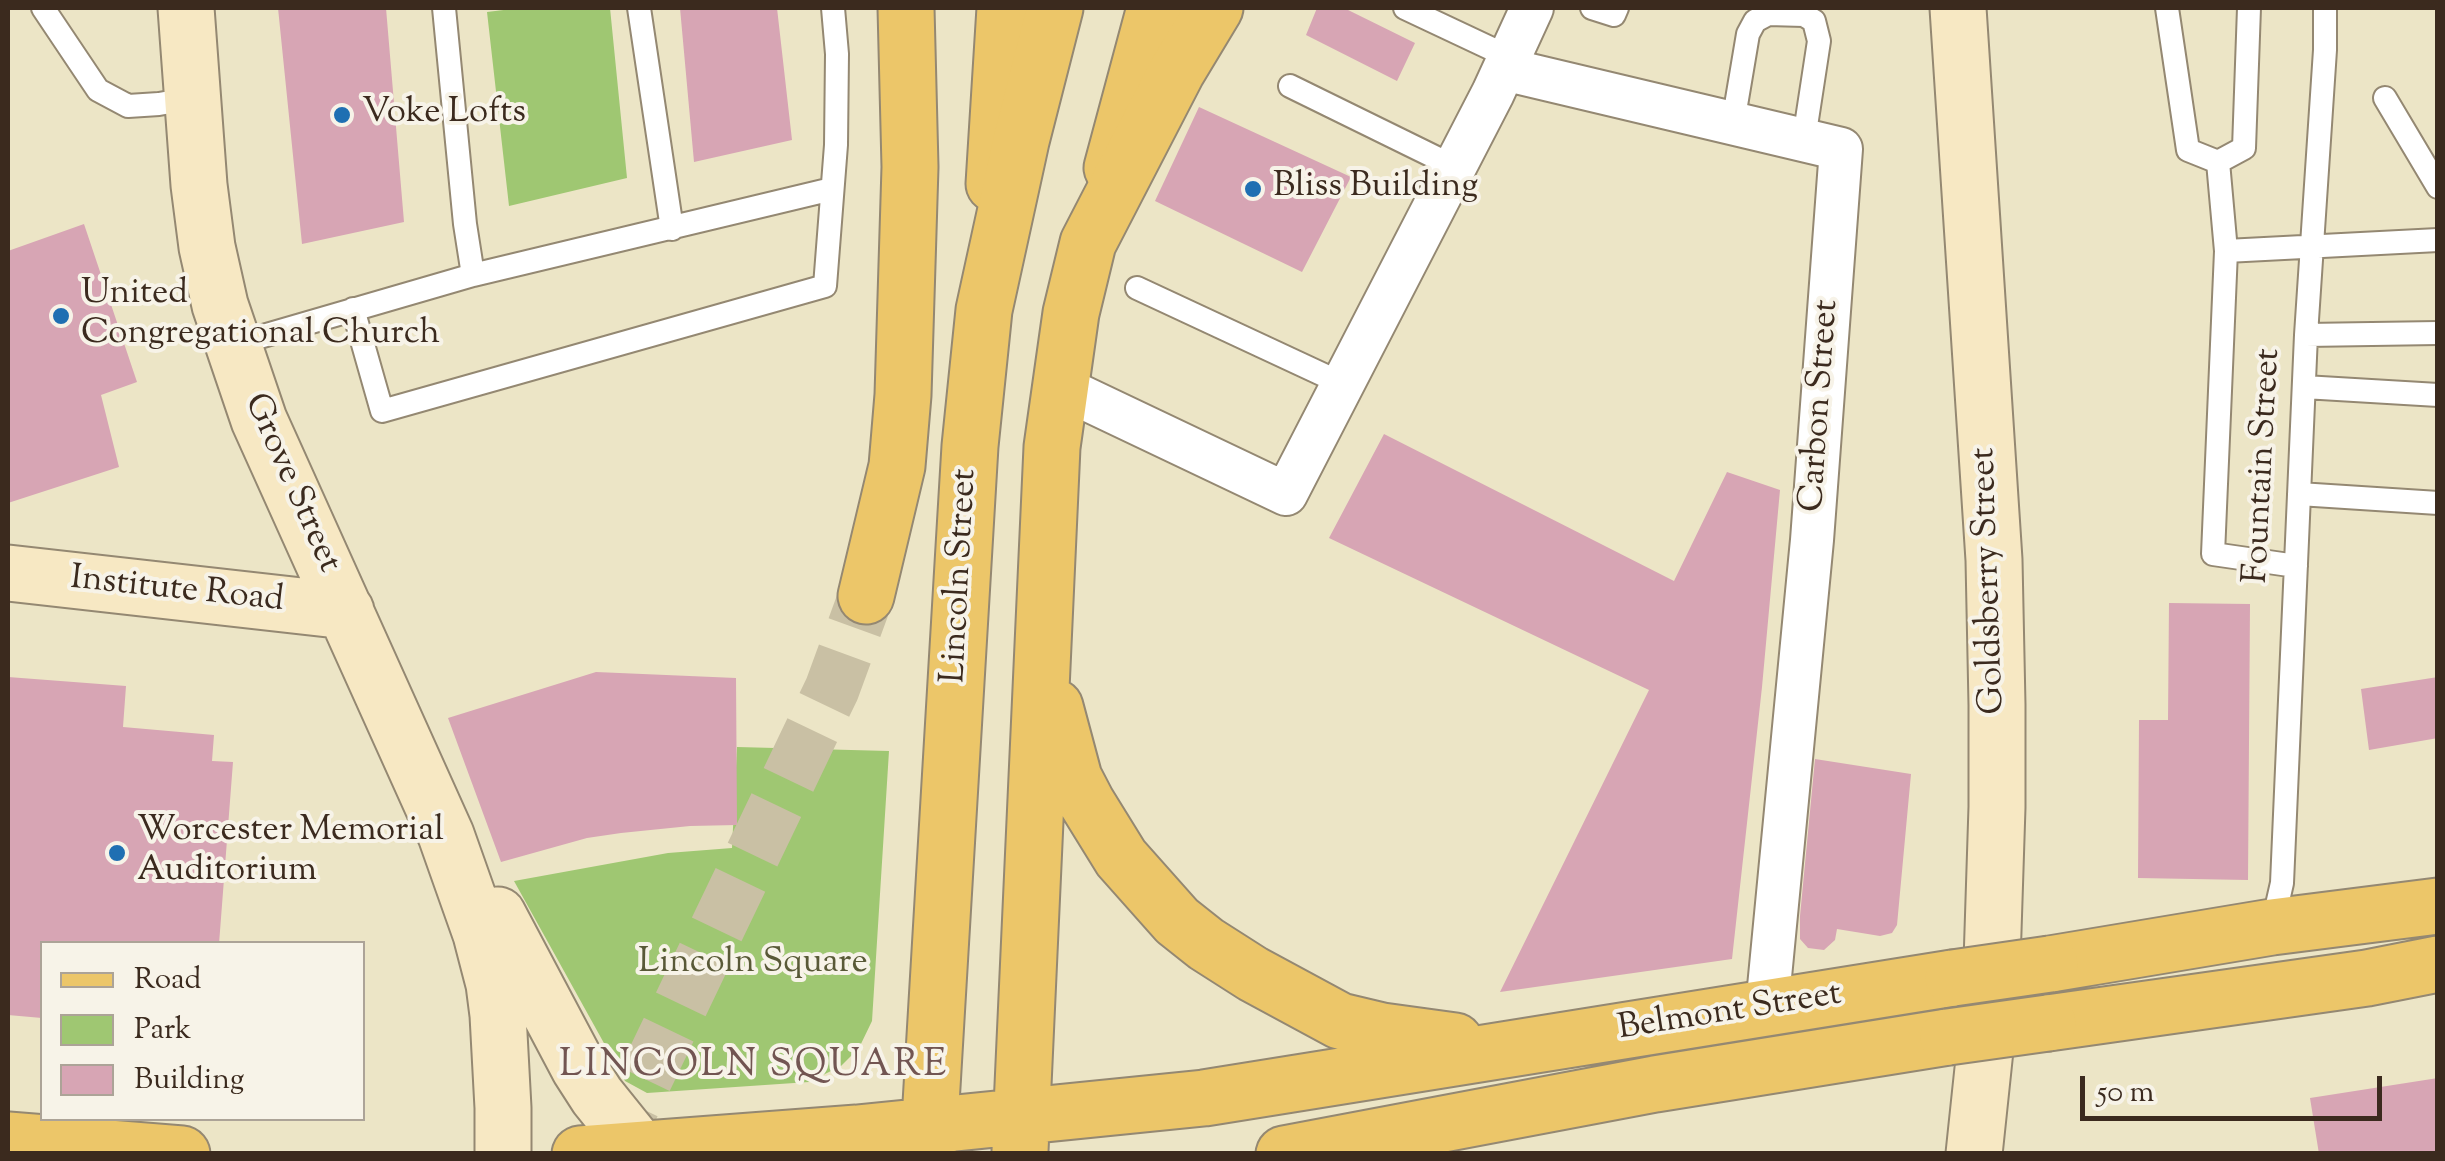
<!DOCTYPE html>
<style>
body{margin:0}
#map{position:relative;width:2445px;height:1161px;overflow:hidden;background:#ece5c6;font-family:"Sorts Mill Goudy",serif}
canvas{display:block}
.frame{position:absolute;inset:0;border:10px solid #3b2a1e;pointer-events:none}
.legend{position:absolute;left:40px;top:941px;width:325px;height:180px;box-sizing:border-box;background:#f7f3e8;border:2px solid #aca397;margin:0;padding:12px 18px;list-style:none;font-size:30px;color:#3b2a1e}
.legend li{display:flex;align-items:center;gap:20px;height:50px}
.legend b{width:50px;border:2px solid #aca397}
.scale{position:absolute;left:2080px;top:1076px;width:302px;height:45px;box-sizing:border-box;border:5px solid #3b2a1e;border-top:0;padding-left:12px;font-size:30px;line-height:35px;white-space:nowrap;color:#3b2a1e;-webkit-text-stroke:8px #f7f3e8;paint-order:stroke}
</style>
<div id="map">
<canvas width="2445" height="1161"></canvas>
<div class="frame"></div>
<ul class="legend">
<li><b style="height:12px;background:#ecc669"></b>Road</li>
<li><b style="height:28px;background:#9fc772"></b>Park</li>
<li><b style="height:28px;background:#d7a5b4"></b>Building</li>
</ul>
<div class="scale">50 m</div>
</div>
<script>
const context = document.querySelector('canvas').getContext('2d');
context.lineJoin = 'round';
function paint(path, color) {
  context.fillStyle = color;
  context.fill(path, 'evenodd');
}
function shape(rows) {
  const path = new Path2D();
  for (const r of rows) {
    path.moveTo(r[0], r[1]);
    for (let i = 2; i < r.length; i += 2) path.lineTo(r[i], r[i + 1]);
  }
  return path;
}
function stroke(path, color, width, dash) {
  context.strokeStyle = color;
  context.lineWidth = width;
  context.lineCap = dash ? 'butt' : 'round';
  context.setLineDash(dash || []);
  context.stroke(path);
}
function drawText(font, color, halo, rows, align = 'center') {
  context.font = font + ' "Sorts Mill Goudy",serif';
  context.lineWidth = 8;
  context.setLineDash([]);
  context.textBaseline = 'middle';
  context.strokeStyle = halo;
  context.fillStyle = color;
  for (const [text, x, y, turn = 0] of rows) {
    context.save();
    context.translate(x, y);
    context.rotate((+turn || 0) * Math.PI / 180);
    context.textAlign = isNaN(turn) ? turn : align;
    if (halo) context.strokeText(text, 0, 0);
    context.fillText(text, 0, 0);
    context.restore();
  }
}
const green = shape([
 [520,8,610,8,627,178,509,206,487,12],
 [737,747,889,751,872,1021,859,1048,841,1066,809,1082,647,1093,625,1081,514,881,668,853,732,848]
]);
const building = shape([
 [278,8,386,8,404,222,302,244],
 [680,8,777,8,792,140,694,162],
 [1317,8,1344,8,1415,43,1397,81,1306,35],
 [1199,107,1351,177,1302,272,1155,201],
 [84,224,137,382,101,395,119,467,8,503,8,251],
 [1384,434,1674,581,1727,472,1780,490,1762,687,1732,959,1500,992,1649,690,1329,538],
 [2169,603,2250,604,2248,880,2138,878,2139,720,2168,720],
 [596,672,736,678,737,825,690,826,621,833,587,838,501,862,448,718],
 [8,677,126,686,123,727,214,735,212,761,233,762,219,944,42,944,42,1018,8,1015],
 [2438,677,2438,738,2369,750,2361,689],
 [1815,759,1911,774,1897,925,1892,933,1880,936,1837,929,1835,940,1824,950,1808,948,1800,939,1800,916],
 [2438,1078,2438,1154,2319,1154,2310,1098]
]);
const primaryTunnel = shape([
 [609,1154,832,689,866,596]
]);
const lane = shape([
 [43,8,98,90,128,106,159,104,193,98],
 [444,8,465,224,473,275],
 [639,8,672,229],
 [1405,8,1509,57],
 [1592,8,1614,15,1617,8],
 [2167,8,2188,150,2218,162,2244,148,2249,8],
 [1290,86,1455,167],
 [2385,98,2438,187],
 [1733,123,1748,34,1755,21,1768,14,1804,15,1814,21,1819,41,1804,139],
 [2218,162,2226,251,2213,554,2296,566],
 [2226,251,2438,240],
 [1137,288,1343,384],
 [353,309,382,411,825,286,836,145,837,54,833,8],
 [2306,335,2438,333],
 [232,345,473,275,832,189],
 [2304,387,2438,395],
 [2299,494,2438,503],
 [2272,927,2282,883,2306,335,2325,50,2325,8]
]);
const street = shape([
 [1504,69,1841,149,1812,540,1767,1008],
 [1061,387,1286,494,1493,93,1532,8]
]);
const secondary = shape([
 [186,8,199,185,207,247,220,305,259,420,446,835,481,934,494,984,498,1015,503,1108,503,1154],
 [1958,8,1994,560,1997,705,1997,807,1991,993,1974,1154],
 [8,573,346,611],
 [498,915,579,1068,597,1096,638,1147,638,1154]
]);
const primary = shape([
 [1112,168,1155,8],
 [994,184,1005,8],
 [866,596,897,466,903,395,910,167,906,8]
]);
const highway = shape([
 [1055,707,1074,778,1087,803,1121,858,1177,921,1206,944,1253,974,1340,1021,1382,1031,1455,1041],
 [2050,964,2272,927,2438,906],
 [2048,1023,2367,978,2438,964],
 [8,1140,182,1154],
 [1020,1151,1052,447,1071,313,1088,243,1177,71,1215,8],
 [580,1154,857,1133,1204,1098,1953,978],
 [928,1154,970,446,984,310,1021,141,1055,8],
 [1284,1154,1655,1084,1948,1037]
]);
const highwayBridge = shape([
 [1953,978,2050,964],
 [1948,1037,2048,1023]
]);
const markers = [
 [342,115,10,"#1f6fb2"],
 [1253,189,10,"#1f6fb2"],
 [61,316,10,"#1f6fb2"],
 [117,853,10,"#1f6fb2"]
];
const poiNames = [
 ["Voke Lofts",362,115],
 ["Bliss Building",1273,189],
 ["United",81,296],
 ["Congregational Church",81,336],
 ["Worcester Memorial",137,833],
 ["Auditorium",137,873]
];
const streetNames = [
 ["Carbon Street",1822,406,-86],
 ["Fountain Street",2265,466,-87],
 ["Grove Street",290,484,66],
 ["Lincoln Street",962,576,-87],
 ["Goldsberry Street",1991,581,-92],
 ["Institute Road",177,592,6],
 ["Belmont Street",1730,1014,-9]
];
const parkNames = [
 ["Lincoln Square",753,965]
];
const neighbourhoodNames = [
 ["LINCOLN SQUARE",754,1069]
];
paint(green, '#9fc772');
paint(building, '#d7a5b4');
stroke(primaryTunnel, '#c9c0a4', 55, [55, 28]);
stroke(lane, '#948872', 26);
stroke(street, '#948872', 46);
stroke(secondary, '#948872', 59);
stroke(primary, '#948872', 59);
stroke(highway, '#948872', 59);
stroke(lane, '#fff', 22);
stroke(street, '#fff', 42);
stroke(secondary, '#f7e8c3', 55);
stroke(primary, '#ecc669', 55);
stroke(highway, '#ecc669', 55);
stroke(highwayBridge, '#948872', 59, []);
stroke(highwayBridge, '#ecc669', 55);
for (const [x, y, r, color] of markers) {
  const dot = new Path2D();
  dot.arc(x, y, r, 0, 2 * Math.PI);
  context.fillStyle = color;
  context.fill(dot);
  stroke(dot, '#f7f3e8', 4);
}
drawText('35px', '#3b2a1e', '#f7f3e8', poiNames, 'left');
drawText('35px', '#3b2a1e', '#f7f3e8', streetNames);
drawText('35px', '#595937', '#f7f3e8', parkNames);
context.letterSpacing = '2.5px';
drawText('38px', '#725552', '#f7f3e8', neighbourhoodNames);
context.letterSpacing = '0px';
</script>
